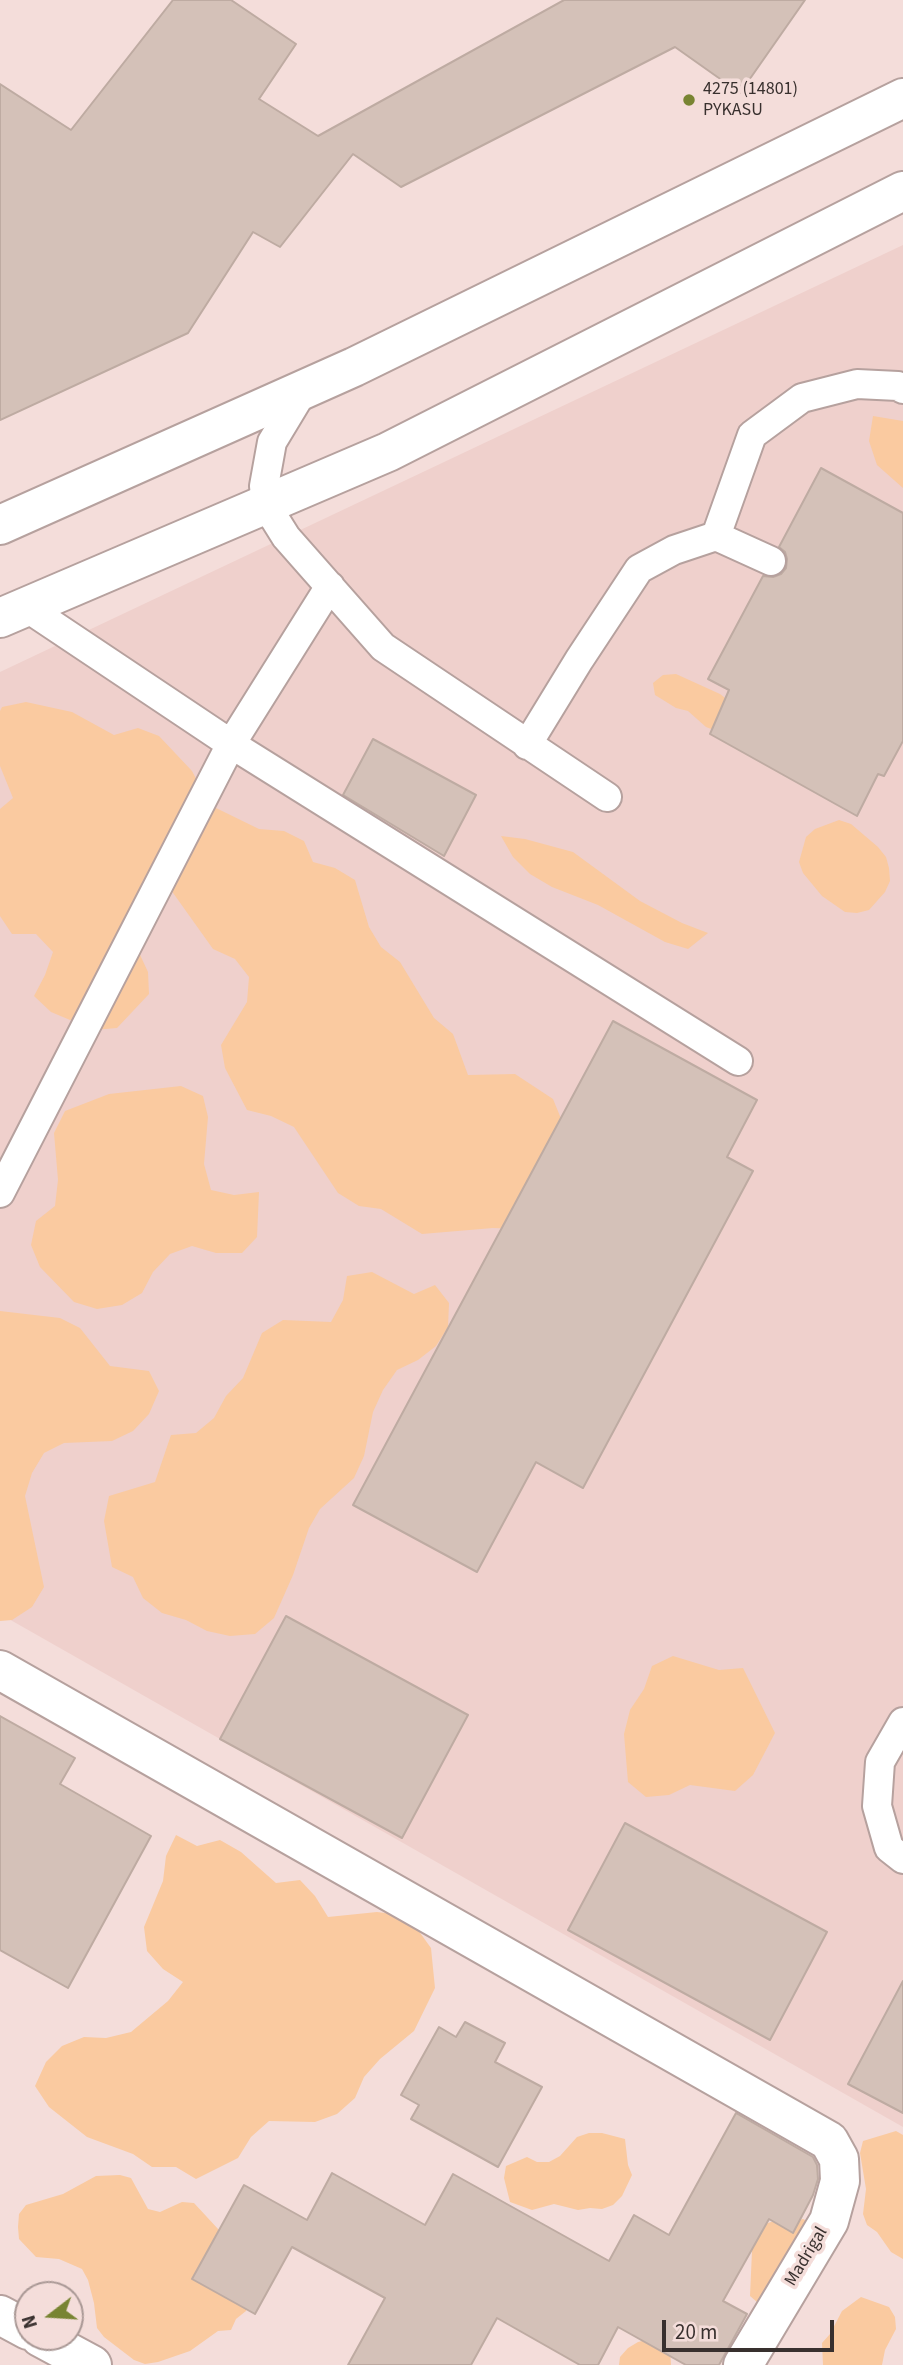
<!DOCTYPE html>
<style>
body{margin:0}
#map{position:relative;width:903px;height:2365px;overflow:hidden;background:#f4ddda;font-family:"Source Sans 3",sans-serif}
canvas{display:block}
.north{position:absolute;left:14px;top:2281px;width:70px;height:70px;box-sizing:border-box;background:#f4ddda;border:2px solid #a99895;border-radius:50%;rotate:253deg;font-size:19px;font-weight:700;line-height:28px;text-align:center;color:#38302e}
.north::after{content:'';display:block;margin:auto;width:24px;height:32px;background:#788432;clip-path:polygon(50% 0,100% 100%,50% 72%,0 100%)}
.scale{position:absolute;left:662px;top:2320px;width:172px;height:32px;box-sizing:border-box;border:4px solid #38302e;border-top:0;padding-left:9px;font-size:21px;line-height:24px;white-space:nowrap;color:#38302e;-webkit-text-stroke:5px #f4ddda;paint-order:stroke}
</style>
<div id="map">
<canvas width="903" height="2365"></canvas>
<div class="north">N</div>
<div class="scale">20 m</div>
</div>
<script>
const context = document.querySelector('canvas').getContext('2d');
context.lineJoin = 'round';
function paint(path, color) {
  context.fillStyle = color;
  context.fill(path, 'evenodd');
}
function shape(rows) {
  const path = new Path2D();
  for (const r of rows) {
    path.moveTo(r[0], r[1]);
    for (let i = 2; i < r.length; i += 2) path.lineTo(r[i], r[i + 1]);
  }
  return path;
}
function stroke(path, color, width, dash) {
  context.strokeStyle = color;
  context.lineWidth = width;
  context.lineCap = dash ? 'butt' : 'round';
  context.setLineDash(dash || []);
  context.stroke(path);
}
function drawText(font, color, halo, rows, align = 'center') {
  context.font = font + ' "Source Sans 3",sans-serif';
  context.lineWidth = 7;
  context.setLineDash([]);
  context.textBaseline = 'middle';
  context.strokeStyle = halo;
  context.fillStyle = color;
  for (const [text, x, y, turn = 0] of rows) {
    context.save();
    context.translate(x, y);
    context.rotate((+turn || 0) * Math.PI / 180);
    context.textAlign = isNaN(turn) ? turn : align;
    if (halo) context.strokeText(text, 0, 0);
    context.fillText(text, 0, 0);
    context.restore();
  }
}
const built = shape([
 [903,245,903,2127,0,1614,0,672]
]);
const green = shape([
 [873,416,903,421,903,488,877,465,869,441],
 [676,674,720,694,738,708,719,732,706,727,688,711,676,708,655,695,653,683,663,675],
 [26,702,72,712,114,735,138,728,159,736,192,771,202,790,216,808,259,829,284,831,304,841,313,862,335,868,355,880,369,927,381,947,400,962,434,1018,453,1034,468,1075,515,1074,553,1099,562,1121,519,1229,493,1228,422,1234,381,1209,359,1206,338,1193,294,1127,271,1116,247,1110,225,1068,221,1045,247,1002,249,977,235,959,213,949,171,890,147,888,131,905,128,929,148,972,149,994,117,1028,94,1030,51,1012,34,996,45,975,53,952,36,934,12,934,0,916,0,809,13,798,0,766,0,711,2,707],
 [839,820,851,824,878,847,886,857,889,868,890,881,885,892,869,910,857,913,845,912,822,896,803,873,799,862,806,837,815,829],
 [501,836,525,839,573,852,640,901,682,923,708,933,688,949,665,942,598,905,552,887,530,874,513,857],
 [181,1086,203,1096,208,1117,204,1164,211,1190,234,1195,259,1192,257,1237,242,1253,216,1253,192,1246,170,1254,153,1272,142,1293,122,1305,97,1309,74,1302,40,1267,31,1245,36,1221,55,1206,58,1180,54,1133,65,1111,109,1094],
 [372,1272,414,1294,435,1285,449,1303,448,1327,436,1346,418,1360,397,1370,383,1390,373,1412,364,1456,354,1478,320,1509,309,1528,293,1575,274,1618,255,1634,230,1636,207,1631,186,1620,162,1613,143,1598,133,1577,112,1567,104,1521,109,1496,155,1482,171,1435,196,1433,214,1418,226,1396,243,1378,262,1333,283,1320,331,1322,343,1300,347,1276],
 [0,1311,60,1318,80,1328,110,1366,149,1371,159,1391,149,1414,133,1431,112,1441,64,1443,44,1453,32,1473,25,1496,44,1587,32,1607,12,1620,0,1621],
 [673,1656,719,1670,743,1668,775,1733,753,1775,735,1791,690,1785,669,1795,646,1797,628,1782,624,1734,630,1710,644,1689,652,1666],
 [176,1835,197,1846,220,1840,241,1852,276,1883,300,1880,315,1896,328,1917,377,1912,401,1915,418,1930,431,1948,435,1988,414,2031,380,2059,364,2077,355,2098,337,2114,315,2122,269,2121,251,2137,238,2158,196,2179,176,2167,152,2167,133,2154,87,2137,49,2107,35,2086,46,2062,62,2046,84,2037,106,2038,131,2032,168,2001,183,1982,163,1969,147,1951,144,1927,163,1881,166,1856],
 [896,2131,903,2135,903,2259,891,2252,877,2232,867,2225,863,2214,866,2189,860,2153,863,2141],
 [589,2133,602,2133,625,2139,628,2165,632,2175,622,2196,613,2205,602,2209,590,2208,578,2210,554,2204,532,2210,510,2202,504,2178,506,2166,527,2157,537,2162,549,2162,560,2156,577,2137],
 [120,2175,131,2178,148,2209,160,2212,182,2202,194,2203,243,2256,253,2289,246,2311,236,2319,231,2330,218,2331,190,2351,158,2362,145,2364,134,2360,104,2337,97,2328,94,2303,88,2280,82,2269,59,2259,36,2257,19,2239,18,2227,19,2214,26,2205,63,2194,96,2176],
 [803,2219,809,2222,764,2308,750,2296,752,2251,750,2238,762,2225,774,2221,786,2224],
 [861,2297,889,2307,895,2317,896,2329,885,2350,882,2365,823,2365,822,2343,830,2334,842,2311],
 [650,2339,670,2349,671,2365,619,2365,620,2357,628,2348,638,2342]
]);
const building = shape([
 [173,0,231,0,296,44,259,99,318,136,564,0,805,0,740,93,675,47,401,187,353,154,280,247,253,232,188,333,0,420,0,84,71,130,173,0],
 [821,468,903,513,903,741,884,776,878,774,857,816,710,734,729,690,708,679,763,576,773,577,781,574,786,568,787,559,785,552,779,547,821,468],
 [373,739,476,795,444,856,343,795,373,739],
 [613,1021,757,1100,727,1157,753,1171,583,1488,536,1462,477,1572,353,1505,613,1021],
 [286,1616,468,1715,402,1838,220,1739,286,1616],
 [0,1716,75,1758,60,1784,151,1836,68,1988,0,1950,0,1716],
 [625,1823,827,1932,770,2040,568,1930,625,1823],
 [903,1981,903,2113,848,2084,903,1981],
 [465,2022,505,2043,495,2062,542,2087,498,2167,411,2119,419,2105,401,2095,439,2027,456,2037,465,2022],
 [736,2113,813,2157,817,2165,818,2179,813,2195,793,2233,769,2219,723,2301,747,2314,719,2365,686,2365,618,2327,598,2365,580,2365,497,2318,471,2365,348,2365,385,2298,292,2247,255,2314,192,2279,244,2185,307,2220,332,2173,425,2225,453,2174,609,2261,634,2215,669,2235,736,2113]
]);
const lane = shape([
 [304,389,272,442,264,486,266,505,286,537,383,647,607,797],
 [771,561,716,536,752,435,802,398,857,384,898,386,903,389],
 [26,607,231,744,738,1061],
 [527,745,579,660,639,569,674,550,716,536],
 [0,1193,231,744,330,586],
 [903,1722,880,1762,877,1806,889,1848,903,1859]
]);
const street = shape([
 [0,1670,829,2141,839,2159,840,2181,829,2221,743,2365],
 [0,2315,28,2330],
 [40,2337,92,2365]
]);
const highway = shape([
 [0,525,354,367,903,98],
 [0,618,388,452,903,191]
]);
const markers = [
 [689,100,7,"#788432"]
];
const poiNames = [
 ["4275 (14801)",703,90],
 ["PYKASU",703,111]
];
const streetNames = [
 ["Madrigal",807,2257,-59]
];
paint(built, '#efd0cc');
paint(green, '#facaa0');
paint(building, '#d4c1b8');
stroke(building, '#beaba2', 2);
stroke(lane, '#b6a19e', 32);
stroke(street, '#b6a19e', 42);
stroke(highway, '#b6a19e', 42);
stroke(lane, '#fff', 28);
stroke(street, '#fff', 38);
stroke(highway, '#fff', 38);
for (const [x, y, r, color] of markers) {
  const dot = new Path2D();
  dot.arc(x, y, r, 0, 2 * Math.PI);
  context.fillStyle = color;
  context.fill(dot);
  stroke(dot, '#f4ddda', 2.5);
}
drawText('18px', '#38302e', '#f4ddda', poiNames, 'left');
drawText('18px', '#38302e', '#f4ddda', streetNames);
</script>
